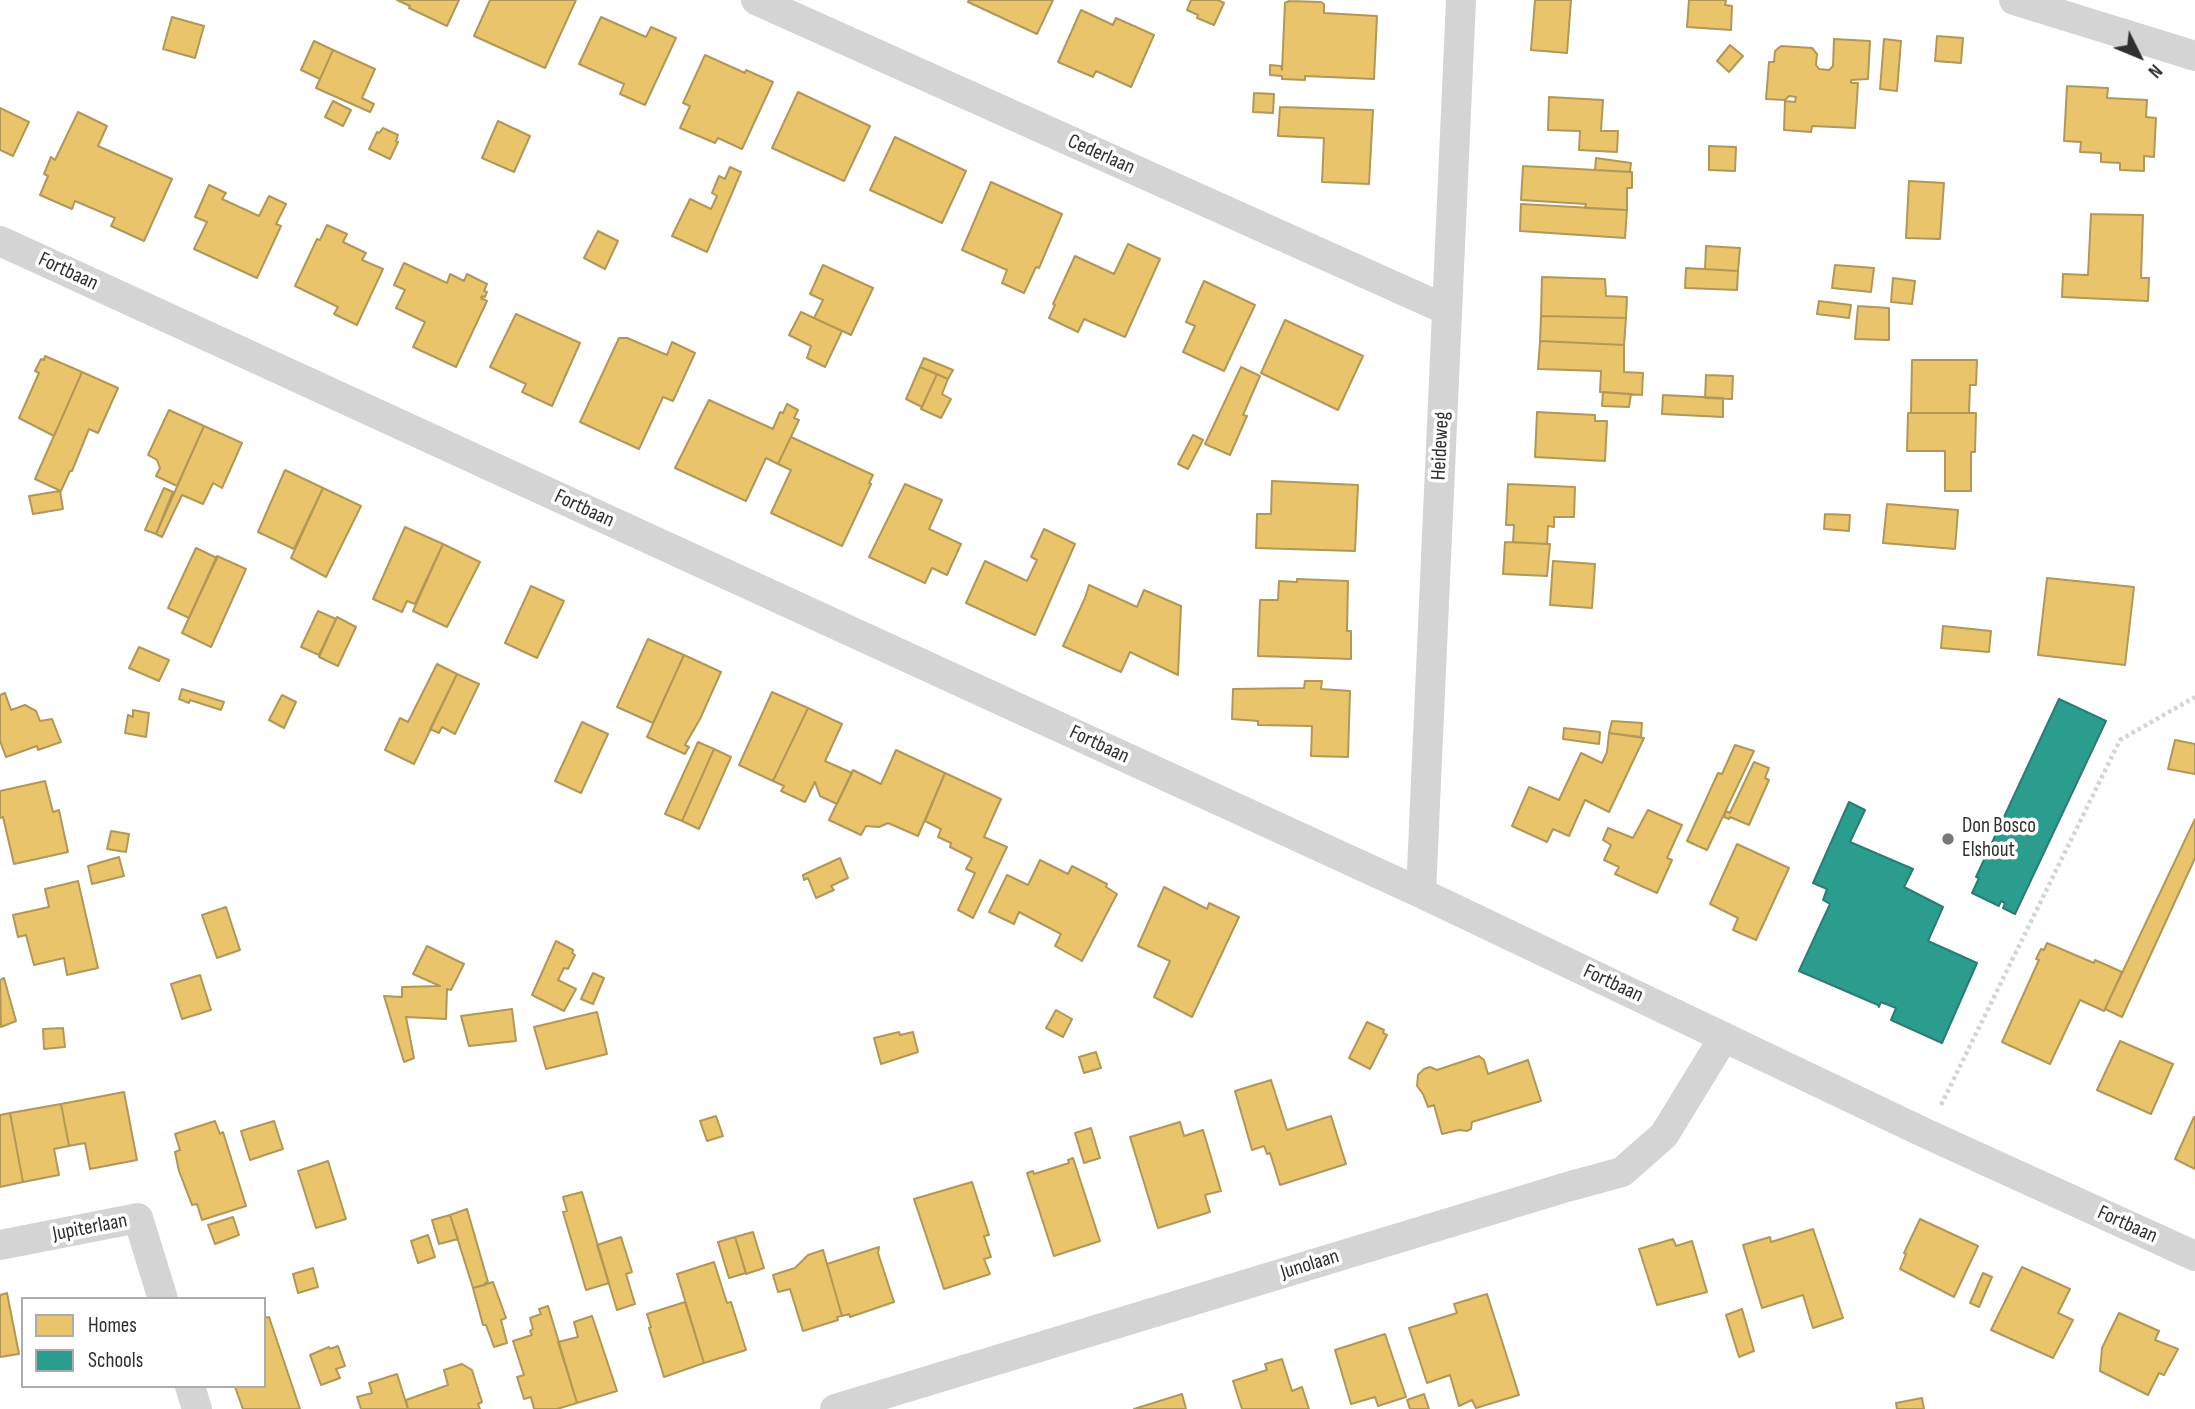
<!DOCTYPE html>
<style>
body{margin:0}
#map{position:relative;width:2195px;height:1409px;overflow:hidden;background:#fff;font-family:"Sofia Sans Condensed",sans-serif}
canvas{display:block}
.legend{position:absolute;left:21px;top:1297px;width:245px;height:91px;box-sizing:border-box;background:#fff;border:2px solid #acacac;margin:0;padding:9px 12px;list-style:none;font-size:21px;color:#2f2f2f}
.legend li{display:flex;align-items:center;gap:14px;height:35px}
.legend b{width:35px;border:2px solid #acacac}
.north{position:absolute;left:2104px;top:21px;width:70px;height:70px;-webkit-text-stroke:5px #fff;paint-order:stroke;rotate:133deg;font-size:19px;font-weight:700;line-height:28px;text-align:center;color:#2f2f2f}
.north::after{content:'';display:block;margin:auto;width:24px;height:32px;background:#2f2f2f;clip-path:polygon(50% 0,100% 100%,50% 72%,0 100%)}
</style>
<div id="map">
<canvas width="2195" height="1409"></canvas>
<ul class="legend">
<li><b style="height:19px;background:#e9c46a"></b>Homes</li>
<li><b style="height:19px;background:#2a9d8f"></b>Schools</li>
</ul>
<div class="north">N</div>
</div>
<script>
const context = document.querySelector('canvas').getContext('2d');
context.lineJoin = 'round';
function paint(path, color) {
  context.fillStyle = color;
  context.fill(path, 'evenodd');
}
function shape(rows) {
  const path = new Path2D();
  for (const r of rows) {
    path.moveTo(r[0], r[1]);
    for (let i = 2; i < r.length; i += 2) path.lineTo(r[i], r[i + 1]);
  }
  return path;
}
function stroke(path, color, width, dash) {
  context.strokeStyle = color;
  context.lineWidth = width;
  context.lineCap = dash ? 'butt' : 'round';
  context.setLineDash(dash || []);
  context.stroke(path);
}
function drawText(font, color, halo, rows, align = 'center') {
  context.font = font + ' "Sofia Sans Condensed",sans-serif';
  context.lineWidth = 7;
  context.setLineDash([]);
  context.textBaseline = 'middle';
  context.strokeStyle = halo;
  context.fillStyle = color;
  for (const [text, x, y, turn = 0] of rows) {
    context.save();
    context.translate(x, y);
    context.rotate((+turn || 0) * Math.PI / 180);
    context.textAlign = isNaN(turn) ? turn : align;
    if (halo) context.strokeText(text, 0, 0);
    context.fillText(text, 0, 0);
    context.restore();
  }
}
const homes = shape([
 [397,0,459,0,447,26,409,8,410,6,397,0],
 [490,0,576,0,545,68,474,36,490,0],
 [969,0,1053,0,1037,34,968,2,969,0],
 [1191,0,1218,0,1224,3,1214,25,1197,18,1198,15,1187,10,1191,0],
 [1535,0,1571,0,1567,53,1531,50,1535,0],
 [1689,0,1726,0,1725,5,1732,6,1731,30,1687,27,1689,0],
 [1289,1,1321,2,1324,4,1324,13,1377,16,1374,79,1305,76,1305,80,1282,79,1282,76,1270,75,1270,65,1281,66,1282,70,1285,3,1289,1],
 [1081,10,1113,25,1116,18,1154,35,1131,87,1096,71,1093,77,1058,62,1081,10],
 [172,17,204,26,195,58,163,49,172,17],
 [601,17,646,37,651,27,676,38,645,105,620,94,624,84,579,64,601,17],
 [1937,36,1963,38,1961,63,1935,61,1937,36],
 [1834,39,1870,41,1868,79,1851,80,1851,83,1858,83,1855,128,1812,126,1811,132,1784,130,1785,101,1795,102,1796,97,1789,96,1785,100,1766,99,1769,62,1774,62,1775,51,1781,46,1812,48,1817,54,1816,65,1819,69,1829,70,1833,66,1834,39],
 [1884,39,1901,41,1897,91,1880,89,1884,39],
 [314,41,333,50,320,79,301,70,314,41],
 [1730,45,1743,56,1729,72,1717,61,1730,45],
 [333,50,375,69,362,98,374,104,370,112,316,88,333,50],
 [705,55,745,73,746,70,773,82,742,149,718,138,715,143,680,128,690,106,683,103,705,55],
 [2067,86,2108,88,2107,98,2147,100,2146,117,2156,118,2154,157,2144,156,2144,171,2120,170,2120,163,2101,162,2101,153,2080,152,2081,142,2064,141,2067,86],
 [798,92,870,126,844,181,772,148,798,92],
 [1254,93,1274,94,1273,113,1253,112,1254,93],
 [1549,97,1603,100,1601,131,1618,131,1617,152,1579,150,1580,131,1548,130,1549,97],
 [333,101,351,110,343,126,325,117,333,101],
 [1280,107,1373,110,1369,184,1322,182,1324,138,1278,136,1280,107],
 [0,108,29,122,13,156,0,150,0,108],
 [78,112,107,126,98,146,172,179,144,241,111,226,115,218,75,201,72,209,40,195,48,176,44,174,51,157,55,160,78,112],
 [498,121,530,136,514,172,482,158,498,121],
 [383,128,398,135,396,141,398,142,390,159,369,149,377,132,379,133,383,128],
 [895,137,966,171,942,223,870,190,895,137],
 [1709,146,1736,147,1735,171,1709,170,1709,146],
 [1596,158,1631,163,1630,172,1595,170,1596,158],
 [1523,166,1632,172,1632,188,1627,188,1627,210,1585,208,1586,204,1521,200,1523,166],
 [730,167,741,172,707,252,672,236,690,199,711,209,717,196,712,193,719,176,725,179,730,167],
 [1909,181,1944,183,1940,239,1906,238,1909,181],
 [991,182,1062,214,1039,268,1036,267,1024,293,1002,283,1007,270,962,250,991,182],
 [209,185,226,193,222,199,259,216,269,196,286,204,276,224,281,226,257,278,194,249,207,222,195,217,209,185],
 [1521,204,1627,210,1625,238,1520,231,1521,204],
 [2091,214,2143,215,2141,278,2149,278,2148,301,2062,297,2063,274,2088,275,2091,214],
 [327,225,347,234,343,242,366,253,362,260,383,269,357,325,334,314,338,307,295,286,317,239,320,240,327,225],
 [598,231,618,241,605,269,584,258,598,231],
 [1128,244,1160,259,1125,337,1084,319,1078,332,1049,318,1055,305,1053,304,1075,256,1114,274,1128,244],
 [1706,246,1740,248,1738,271,1705,269,1706,246],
 [404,263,447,283,450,274,464,281,467,274,487,284,484,291,487,292,485,297,482,296,481,298,487,301,456,367,413,347,425,322,396,308,405,290,394,285,404,263],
 [823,265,873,288,851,335,814,318,823,300,810,294,823,265],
 [1835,265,1874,268,1871,292,1832,288,1835,265],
 [1686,268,1738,271,1737,290,1685,288,1686,268],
 [1542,277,1605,279,1606,296,1627,297,1626,318,1541,316,1542,277],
 [1893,278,1915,281,1912,304,1891,302,1893,278],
 [1204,281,1255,305,1224,371,1183,352,1195,326,1186,322,1204,281],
 [1819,301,1851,305,1849,318,1817,314,1819,301],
 [1858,306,1889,308,1889,340,1855,339,1858,306],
 [801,312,842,331,825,367,807,358,811,346,789,335,801,312],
 [516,314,580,343,552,406,522,392,526,384,490,367,516,314],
 [1541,316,1626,318,1624,345,1540,341,1541,316],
 [1285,320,1363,356,1338,410,1261,373,1285,320],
 [619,338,627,338,667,355,672,342,695,353,673,401,663,397,639,449,580,422,619,338],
 [1540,341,1624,345,1624,372,1643,373,1642,395,1600,392,1601,371,1538,369,1540,341],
 [45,356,82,372,54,436,19,418,39,373,35,371,41,359,44,360,45,356],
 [924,358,953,370,948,379,920,367,924,358],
 [1912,360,1977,360,1976,385,1970,385,1969,413,1911,413,1912,360],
 [920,367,937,374,922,407,906,399,920,367],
 [1241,367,1260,376,1243,415,1247,416,1230,455,1205,444,1241,367],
 [82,372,118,388,98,433,89,429,72,471,70,471,61,491,35,479,82,372],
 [937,374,948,379,942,394,951,399,941,418,921,409,937,374],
 [1706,375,1733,376,1732,399,1705,398,1706,375],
 [1603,392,1631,394,1629,407,1602,406,1603,392],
 [1663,395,1723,398,1723,417,1662,414,1663,395],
 [709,400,773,429,780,412,783,413,787,404,798,410,794,418,799,420,778,464,766,458,746,501,675,468,709,400],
 [169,410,204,426,177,486,156,476,160,468,157,460,148,455,169,410],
 [1537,412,1595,415,1595,421,1607,421,1605,461,1535,457,1537,412],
 [1908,413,1976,413,1975,452,1971,452,1971,491,1945,491,1945,451,1907,451,1908,413],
 [204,426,242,443,222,488,213,483,203,504,182,495,162,537,156,534,204,426],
 [1193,435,1203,440,1188,469,1178,464,1193,435],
 [791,437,873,475,869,483,871,484,842,546,771,513,791,470,778,464,791,437],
 [285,470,323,488,294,549,258,532,285,470],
 [1272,481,1358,485,1355,551,1256,548,1257,514,1271,514,1272,481],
 [905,484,942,500,929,529,961,544,947,575,932,568,925,583,869,557,905,484],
 [1508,484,1575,487,1574,517,1554,517,1554,527,1548,526,1547,544,1513,542,1514,525,1506,525,1508,484],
 [164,488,173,492,156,534,145,530,164,488],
 [323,488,361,506,326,577,291,558,323,488],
 [60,491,63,509,33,514,29,496,60,491],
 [1887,504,1958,510,1955,549,1883,543,1887,504],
 [1825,514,1850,515,1849,531,1824,529,1825,514],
 [405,527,443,544,415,604,407,601,402,612,373,599,405,527],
 [1044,529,1075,544,1035,635,966,603,985,561,1027,581,1037,560,1031,557,1044,529],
 [1505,542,1550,544,1547,576,1503,574,1505,542],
 [443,544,480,562,447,627,413,611,443,544],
 [196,548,217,558,189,618,168,608,196,548],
 [217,556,246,569,211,647,182,633,217,556],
 [1553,561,1595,564,1592,608,1550,605,1553,561],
 [2047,578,2134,587,2125,665,2038,655,2047,578],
 [1297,579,1348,581,1347,631,1351,631,1351,659,1258,656,1260,600,1278,600,1279,581,1297,582,1297,579],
 [1089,585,1137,607,1144,590,1181,606,1178,675,1130,652,1121,672,1063,646,1085,598,1089,585],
 [531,586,564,601,537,658,505,643,531,586],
 [318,611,336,619,319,655,301,647,318,611],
 [337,617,356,627,338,666,319,657,337,617],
 [1943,626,1991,631,1989,652,1941,648,1943,626],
 [648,639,684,655,653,723,617,707,648,639],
 [139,647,169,660,159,681,129,668,139,647],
 [684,655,721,672,700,719,685,745,689,747,685,754,647,737,684,655],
 [437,664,457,674,414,764,385,750,400,718,408,722,437,664],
 [457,674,479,684,455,734,442,727,439,733,430,729,457,674],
 [1305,681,1322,681,1321,689,1350,691,1348,757,1311,756,1312,726,1258,725,1258,721,1232,719,1233,689,1304,688,1305,681],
 [182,689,224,702,221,710,190,700,189,703,179,699,182,689],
 [772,692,808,708,773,781,739,765,772,692],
 [5,693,11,710,25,705,36,711,40,721,52,719,61,742,38,750,37,746,6,757,0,741,0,695,5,693],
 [282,695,296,702,284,728,269,720,282,695],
 [808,708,842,724,825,761,852,773,837,804,820,796,815,782,805,802,781,791,784,786,773,781,808,708],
 [133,710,149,713,146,737,125,733,128,715,133,717,133,710],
 [1612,721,1642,723,1641,737,1609,733,1612,721],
 [582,722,608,734,581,793,555,781,582,722],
 [1564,728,1600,732,1599,744,1563,739,1564,728],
 [1609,733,1644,738,1609,812,1585,800,1569,836,1553,829,1547,842,1512,826,1529,787,1559,800,1581,753,1602,763,1607,752,1609,733],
 [2175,740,2195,744,2195,774,2168,769,2175,740],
 [698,742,714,749,682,821,665,814,698,742],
 [1735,745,1754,751,1707,850,1687,841,1718,773,1722,774,1735,745],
 [714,749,731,757,699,829,682,821,714,749],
 [896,750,945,773,918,836,888,823,879,827,866,826,861,835,829,820,853,770,881,784,896,750],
 [1754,762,1769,768,1765,778,1769,780,1749,825,1730,817,1729,819,1724,817,1726,811,1730,813,1754,762],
 [945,773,1001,799,984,837,1007,847,973,918,958,910,975,873,966,869,972,858,950,847,951,843,938,837,941,829,925,821,945,773],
 [45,781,53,812,59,810,68,852,14,864,3,817,0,818,0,791,45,781],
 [1648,810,1682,825,1667,858,1672,860,1657,893,1615,874,1619,867,1604,860,1611,845,1603,840,1608,828,1633,838,1648,810],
 [2195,819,2195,858,2122,1017,2105,1009,2195,819],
 [111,831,129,834,126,852,107,849,111,831],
 [1737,844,1789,868,1756,940,1733,930,1738,918,1710,904,1737,844],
 [119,857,124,876,92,884,88,866,119,857],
 [840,858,848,878,831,886,834,890,816,898,808,878,804,880,803,875,840,858],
 [1040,860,1068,874,1072,866,1107,884,1106,887,1117,894,1082,961,1055,946,1061,934,1019,912,1014,924,989,912,1007,875,1028,885,1040,860],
 [78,881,98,968,67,975,64,958,34,965,26,935,18,937,13,915,49,907,45,889,78,881],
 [1164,887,1207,909,1209,903,1239,917,1192,1017,1154,997,1170,961,1138,946,1164,887],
 [226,907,240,950,217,958,202,915,226,907],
 [556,941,573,950,572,953,575,955,568,969,564,968,558,980,576,989,564,1011,532,995,556,941],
 [2047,943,2094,963,2095,960,2122,972,2104,1011,2080,1000,2050,1064,2002,1042,2039,960,2036,959,2041,949,2044,950,2047,943],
 [427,946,464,964,451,990,447,989,446,1019,406,1017,414,1058,404,1062,384,996,402,997,402,987,440,986,413,974,427,946],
 [593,973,604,978,593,1004,581,999,593,973],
 [200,975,211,1010,182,1019,171,984,200,975],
 [4,978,16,1021,1,1027,0,980,4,978],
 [512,1009,516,1041,469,1046,461,1016,512,1009],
 [1056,1010,1072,1019,1063,1037,1046,1028,1056,1010],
 [597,1012,607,1054,546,1069,534,1027,597,1012],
 [1367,1022,1384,1030,1383,1033,1387,1035,1370,1069,1349,1058,1367,1022],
 [63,1028,65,1047,44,1049,43,1029,63,1028],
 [899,1032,900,1035,913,1032,918,1052,881,1064,874,1038,899,1032],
 [2120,1041,2173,1064,2151,1114,2097,1090,2120,1041],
 [1096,1052,1101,1068,1084,1073,1079,1057,1096,1052],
 [1479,1056,1484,1060,1488,1074,1528,1060,1541,1101,1472,1122,1471,1129,1467,1131,1459,1130,1442,1134,1434,1105,1428,1107,1423,1094,1417,1086,1418,1075,1424,1069,1430,1067,1437,1070,1479,1056],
 [1271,1080,1287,1130,1331,1116,1346,1164,1280,1185,1270,1153,1267,1154,1264,1146,1252,1150,1235,1091,1271,1080],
 [124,1092,137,1160,90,1169,85,1143,69,1146,61,1104,124,1092],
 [61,1104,69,1146,54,1149,59,1175,23,1182,10,1113,61,1104],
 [10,1113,23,1182,0,1187,0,1115,10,1113],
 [716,1116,723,1136,707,1141,700,1121,716,1116],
 [2194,1117,2195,1117,2195,1169,2175,1159,2194,1117],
 [215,1121,220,1134,223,1132,246,1206,202,1220,197,1204,192,1205,179,1171,175,1152,180,1150,175,1134,215,1121],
 [274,1121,283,1149,250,1160,241,1131,274,1121],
 [1180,1122,1184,1136,1203,1130,1221,1191,1205,1195,1210,1212,1158,1228,1130,1137,1180,1122],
 [1091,1128,1100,1158,1084,1163,1075,1133,1091,1128],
 [1073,1158,1100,1241,1054,1256,1027,1173,1033,1171,1034,1174,1069,1163,1068,1160,1073,1158],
 [328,1161,346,1219,316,1228,298,1171,328,1161],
 [972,1182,989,1235,984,1236,991,1257,984,1259,990,1274,944,1289,914,1199,972,1182],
 [582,1192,609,1283,586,1290,563,1212,567,1211,563,1197,582,1192],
 [467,1209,488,1282,485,1283,485,1285,473,1288,450,1215,467,1209],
 [450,1215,458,1239,439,1244,432,1220,450,1215],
 [233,1217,239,1235,215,1244,208,1225,233,1217],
 [1920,1219,1978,1246,1954,1297,1900,1269,1906,1254,1904,1253,1920,1219],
 [1813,1229,1843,1318,1813,1328,1803,1295,1762,1308,1743,1245,1770,1237,1771,1242,1813,1229],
 [753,1232,764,1268,746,1274,735,1237,753,1232],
 [428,1235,435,1257,418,1263,411,1241,428,1235],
 [621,1237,632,1272,626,1274,635,1304,617,1310,597,1245,621,1237],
 [735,1237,746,1273,729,1278,718,1242,735,1237],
 [1673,1239,1676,1246,1692,1241,1707,1292,1657,1305,1639,1249,1673,1239],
 [879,1247,878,1253,894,1302,850,1317,849,1314,842,1316,827,1264,879,1247],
 [823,1250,842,1316,837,1317,838,1320,803,1331,790,1289,778,1292,773,1275,795,1268,808,1255,823,1250],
 [714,1262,727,1303,731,1302,746,1350,704,1363,677,1274,714,1262],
 [2022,1267,2070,1289,2058,1313,2073,1320,2053,1358,1991,1330,2022,1267],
 [313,1268,318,1287,298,1293,293,1274,313,1268],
 [1983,1273,1992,1277,1979,1307,1970,1303,1983,1273],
 [493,1282,506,1318,501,1320,507,1343,494,1347,486,1325,483,1325,473,1288,493,1282],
 [7,1293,19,1354,0,1357,0,1295,7,1293],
 [1487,1294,1519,1395,1476,1408,1472,1400,1459,1406,1450,1375,1427,1383,1409,1328,1457,1313,1454,1304,1487,1294],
 [685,1302,704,1363,664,1377,649,1328,651,1327,647,1314,685,1302],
 [548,1306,577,1403,557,1409,534,1409,531,1397,524,1399,517,1377,524,1375,513,1341,532,1335,530,1331,533,1329,530,1318,541,1314,539,1309,548,1306],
 [1742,1309,1754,1351,1739,1357,1726,1315,1742,1309],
 [2119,1313,2159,1331,2155,1340,2178,1349,2164,1375,2159,1373,2148,1395,2100,1371,2102,1348,2119,1313],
 [592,1316,617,1391,577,1403,558,1342,578,1337,574,1322,592,1316],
 [269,1317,300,1409,243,1409,235,1387,264,1386,264,1318,269,1317],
 [1385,1334,1406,1397,1378,1406,1375,1397,1351,1404,1335,1350,1385,1334],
 [338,1346,345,1366,336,1369,340,1378,321,1385,310,1355,329,1347,330,1349,338,1346],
 [1282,1359,1292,1391,1302,1387,1309,1409,1242,1409,1233,1381,1267,1370,1265,1364,1282,1359],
 [462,1364,472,1370,482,1402,478,1404,480,1409,408,1409,406,1400,448,1385,444,1370,462,1364],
 [397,1374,408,1409,361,1409,357,1397,372,1393,369,1383,397,1374],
 [1182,1394,1186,1409,1134,1409,1182,1394],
 [1424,1394,1429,1409,1410,1409,1407,1400,1424,1394],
 [1922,1398,1924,1409,1897,1409,1896,1403,1922,1398]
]);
const schools = shape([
 [2059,699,2106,721,2015,914,2003,908,2005,903,2001,901,1999,906,1972,893,1979,878,1976,877,2059,699],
 [1849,802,1865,810,1850,842,1913,869,1904,887,1943,907,1928,941,1977,963,1942,1043,1891,1020,1896,1008,1881,1002,1879,1007,1878,1005,1799,971,1830,904,1823,900,1827,889,1813,883,1849,802]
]);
const path = shape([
 [1941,1105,2120,740,2195,697]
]);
const street = shape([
 [756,0,1447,310],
 [2014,0,2195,56],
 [0,241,1421,893,1927,1134,2195,1256],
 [1421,893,1461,0],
 [0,1245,138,1218,163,1299],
 [190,1386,197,1409],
 [835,1409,1567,1187,1622,1172,1664,1135,1724,1037]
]);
const markers = [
 [1948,839,7,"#787878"]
];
const streetNames = [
 ["Cederlaan",1101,155,24],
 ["Fortbaan",68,272,25],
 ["Heideweg",1441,446,-87],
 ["Fortbaan",584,509,25],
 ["Fortbaan",1099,745,25],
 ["Fortbaan",1613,984,25],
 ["Fortbaan",2127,1225,24],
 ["Jupiterlaan",90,1228,-11],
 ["Junolaan",1310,1265,-17]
];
const poiNames = [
 ["Don Bosco",1962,827],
 ["Elshout",1962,851]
];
paint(homes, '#e9c46a');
stroke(homes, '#b19758', 2);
paint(schools, '#2a9d8f');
stroke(schools, '#2c7c72', 2);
stroke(path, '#d4d4d4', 4.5, [3.5, 3.5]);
stroke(street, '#d4d4d4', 30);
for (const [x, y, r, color] of markers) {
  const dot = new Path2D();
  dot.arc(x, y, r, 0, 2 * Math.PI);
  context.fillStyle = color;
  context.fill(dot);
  stroke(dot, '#fff', 2.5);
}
drawText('21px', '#2f2f2f', '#fff', streetNames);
drawText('21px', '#2f2f2f', '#fff', poiNames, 'left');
</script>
